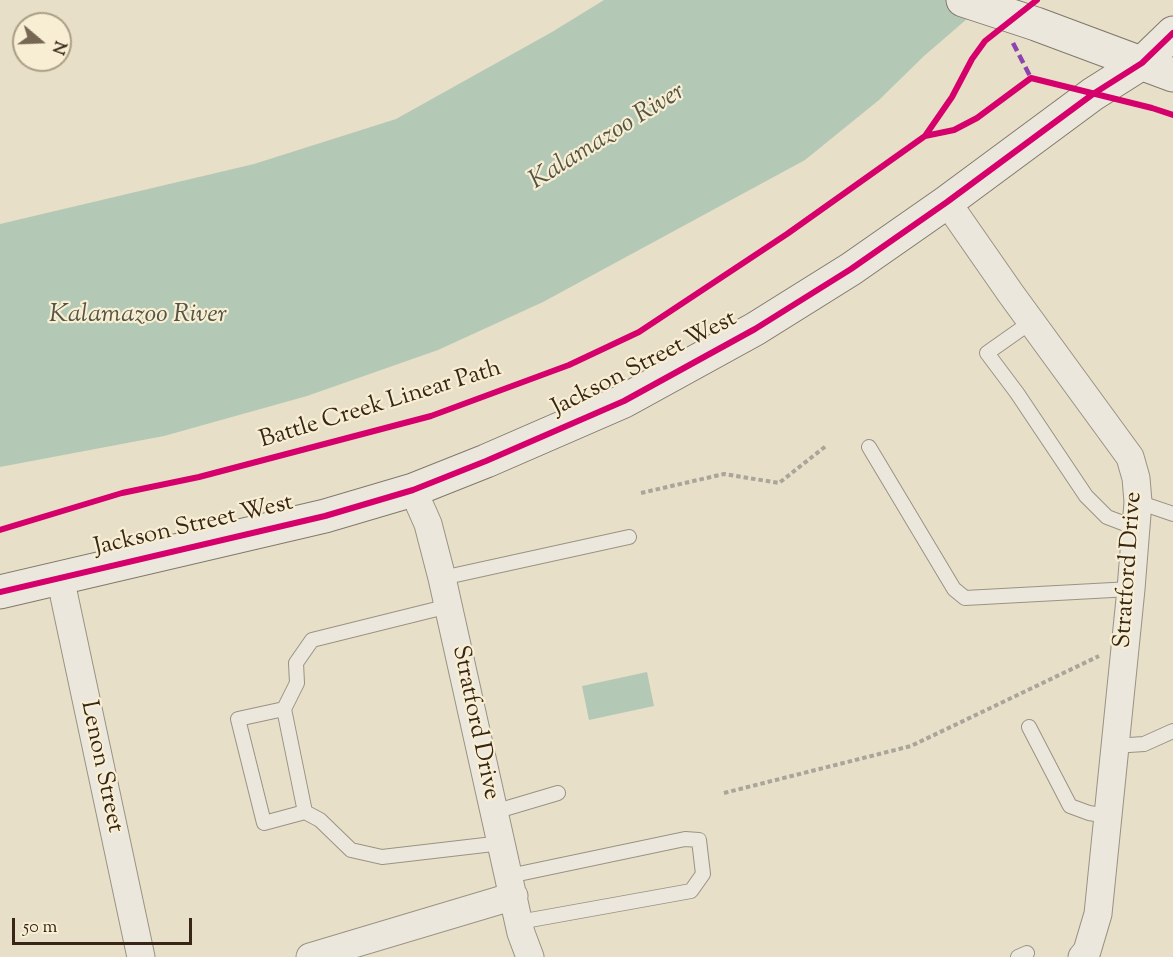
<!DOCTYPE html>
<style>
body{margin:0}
#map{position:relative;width:1173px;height:957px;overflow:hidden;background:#e8dfc8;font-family:"Sorts Mill Goudy",serif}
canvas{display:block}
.north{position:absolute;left:12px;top:12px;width:60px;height:60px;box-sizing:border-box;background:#f8eed3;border:2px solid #ab9e87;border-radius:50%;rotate:109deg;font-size:16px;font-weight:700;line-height:24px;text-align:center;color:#372616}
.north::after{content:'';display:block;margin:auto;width:21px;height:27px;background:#756754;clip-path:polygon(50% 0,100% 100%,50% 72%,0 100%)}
.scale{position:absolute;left:12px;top:918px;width:180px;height:27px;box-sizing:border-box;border:3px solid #372616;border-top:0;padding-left:8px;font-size:18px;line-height:21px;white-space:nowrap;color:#372616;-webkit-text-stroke:4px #f8eed3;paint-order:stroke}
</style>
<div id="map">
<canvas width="1173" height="957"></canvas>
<div class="north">N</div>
<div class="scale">50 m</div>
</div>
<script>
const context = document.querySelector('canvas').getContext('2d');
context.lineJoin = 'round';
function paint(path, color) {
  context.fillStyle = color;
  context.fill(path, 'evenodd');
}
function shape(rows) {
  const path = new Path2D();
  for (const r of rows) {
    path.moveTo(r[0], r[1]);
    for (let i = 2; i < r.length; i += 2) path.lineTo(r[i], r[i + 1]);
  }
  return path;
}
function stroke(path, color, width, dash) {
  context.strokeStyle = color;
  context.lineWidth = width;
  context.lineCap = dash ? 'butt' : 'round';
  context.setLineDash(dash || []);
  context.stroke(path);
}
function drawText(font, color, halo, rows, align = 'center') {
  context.font = font + ' "Sorts Mill Goudy",serif';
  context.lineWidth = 4.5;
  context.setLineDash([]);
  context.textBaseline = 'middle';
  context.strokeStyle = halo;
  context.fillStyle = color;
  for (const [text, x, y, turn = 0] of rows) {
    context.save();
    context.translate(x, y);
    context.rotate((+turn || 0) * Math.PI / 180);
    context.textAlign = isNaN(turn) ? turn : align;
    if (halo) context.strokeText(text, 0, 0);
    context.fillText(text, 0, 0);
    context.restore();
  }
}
const water = shape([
 [604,0,989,0,924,56,879,100,805,160,543,302,438,350,307,396,164,436,0,467,0,224,254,164,396,119,552,32],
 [647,672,654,706,589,720,582,686]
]);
const path = shape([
 [641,493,724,474,779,483,826,446],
 [724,793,911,746,1099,656]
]);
const lane = shape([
 [1031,322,987,353,1017,393,1086,496,1107,517,1136,528],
 [869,447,954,589,965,598,1131,589],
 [1138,502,1173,514],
 [442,578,629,537],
 [449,606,312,640,296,663,297,683,284,709,305,812,320,820,351,850,382,857,502,843],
 [284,709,238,719,264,823,305,812],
 [1029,727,1070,806,1089,813,1108,816],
 [1114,746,1144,744,1173,731],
 [494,812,558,793],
 [509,876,685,839,699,840,703,874,691,891,519,922],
 [1018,957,1027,953]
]);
const street = shape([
 [947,202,1011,294,1130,457,1136,478,1138,502,1131,589,1098,914,1087,951,1082,957],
 [413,490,428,524,442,578,521,933,530,957],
 [60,577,141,957],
 [310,957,514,896]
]);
const secondary = shape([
 [963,0,1036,24,1173,75],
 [0,592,325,516,413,490,486,461,624,401,755,329,851,269,947,202,1093,94,1142,63,1173,33]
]);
const quiet = shape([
 [1013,43,1031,78]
]);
const cycleway = shape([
 [925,136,954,130,977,118,1031,78,1152,108,1173,115],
 [0,530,122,493,199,477,431,416,569,365,639,332,787,234,925,136,952,97,972,59,985,41,1037,0],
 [0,592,325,516,413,490,486,461,624,401,755,329,851,269,947,202,1093,94,1142,63,1173,33]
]);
const streetNames = [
 ["Jackson Street West",645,365,-27],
 ["Battle Creek Linear Path",381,406,-17],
 ["Jackson Street West",194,527,-13],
 ["Stratford Drive",1130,570,-86],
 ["Stratford Drive",474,723,78],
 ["Lenon Street",100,767,78]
];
const waterNames = [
 ["Kalamazoo River",608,138,-32],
 ["Kalamazoo River",138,317]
];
paint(water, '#b3c9b6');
stroke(lane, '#999384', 16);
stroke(street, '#999384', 29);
stroke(secondary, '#81796c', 35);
stroke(path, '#aaa59b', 4, [4.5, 3]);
stroke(lane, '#ebe7dc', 14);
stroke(street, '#ebe7dc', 27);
stroke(secondary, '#ebe7dc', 33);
stroke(quiet, '#8e44ad', 4.5, [9, 4.5]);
stroke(cycleway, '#d6006c', 6);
drawText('24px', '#372616', '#f8eed3', streetNames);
drawText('italic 26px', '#555444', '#f8eed3', waterNames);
</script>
